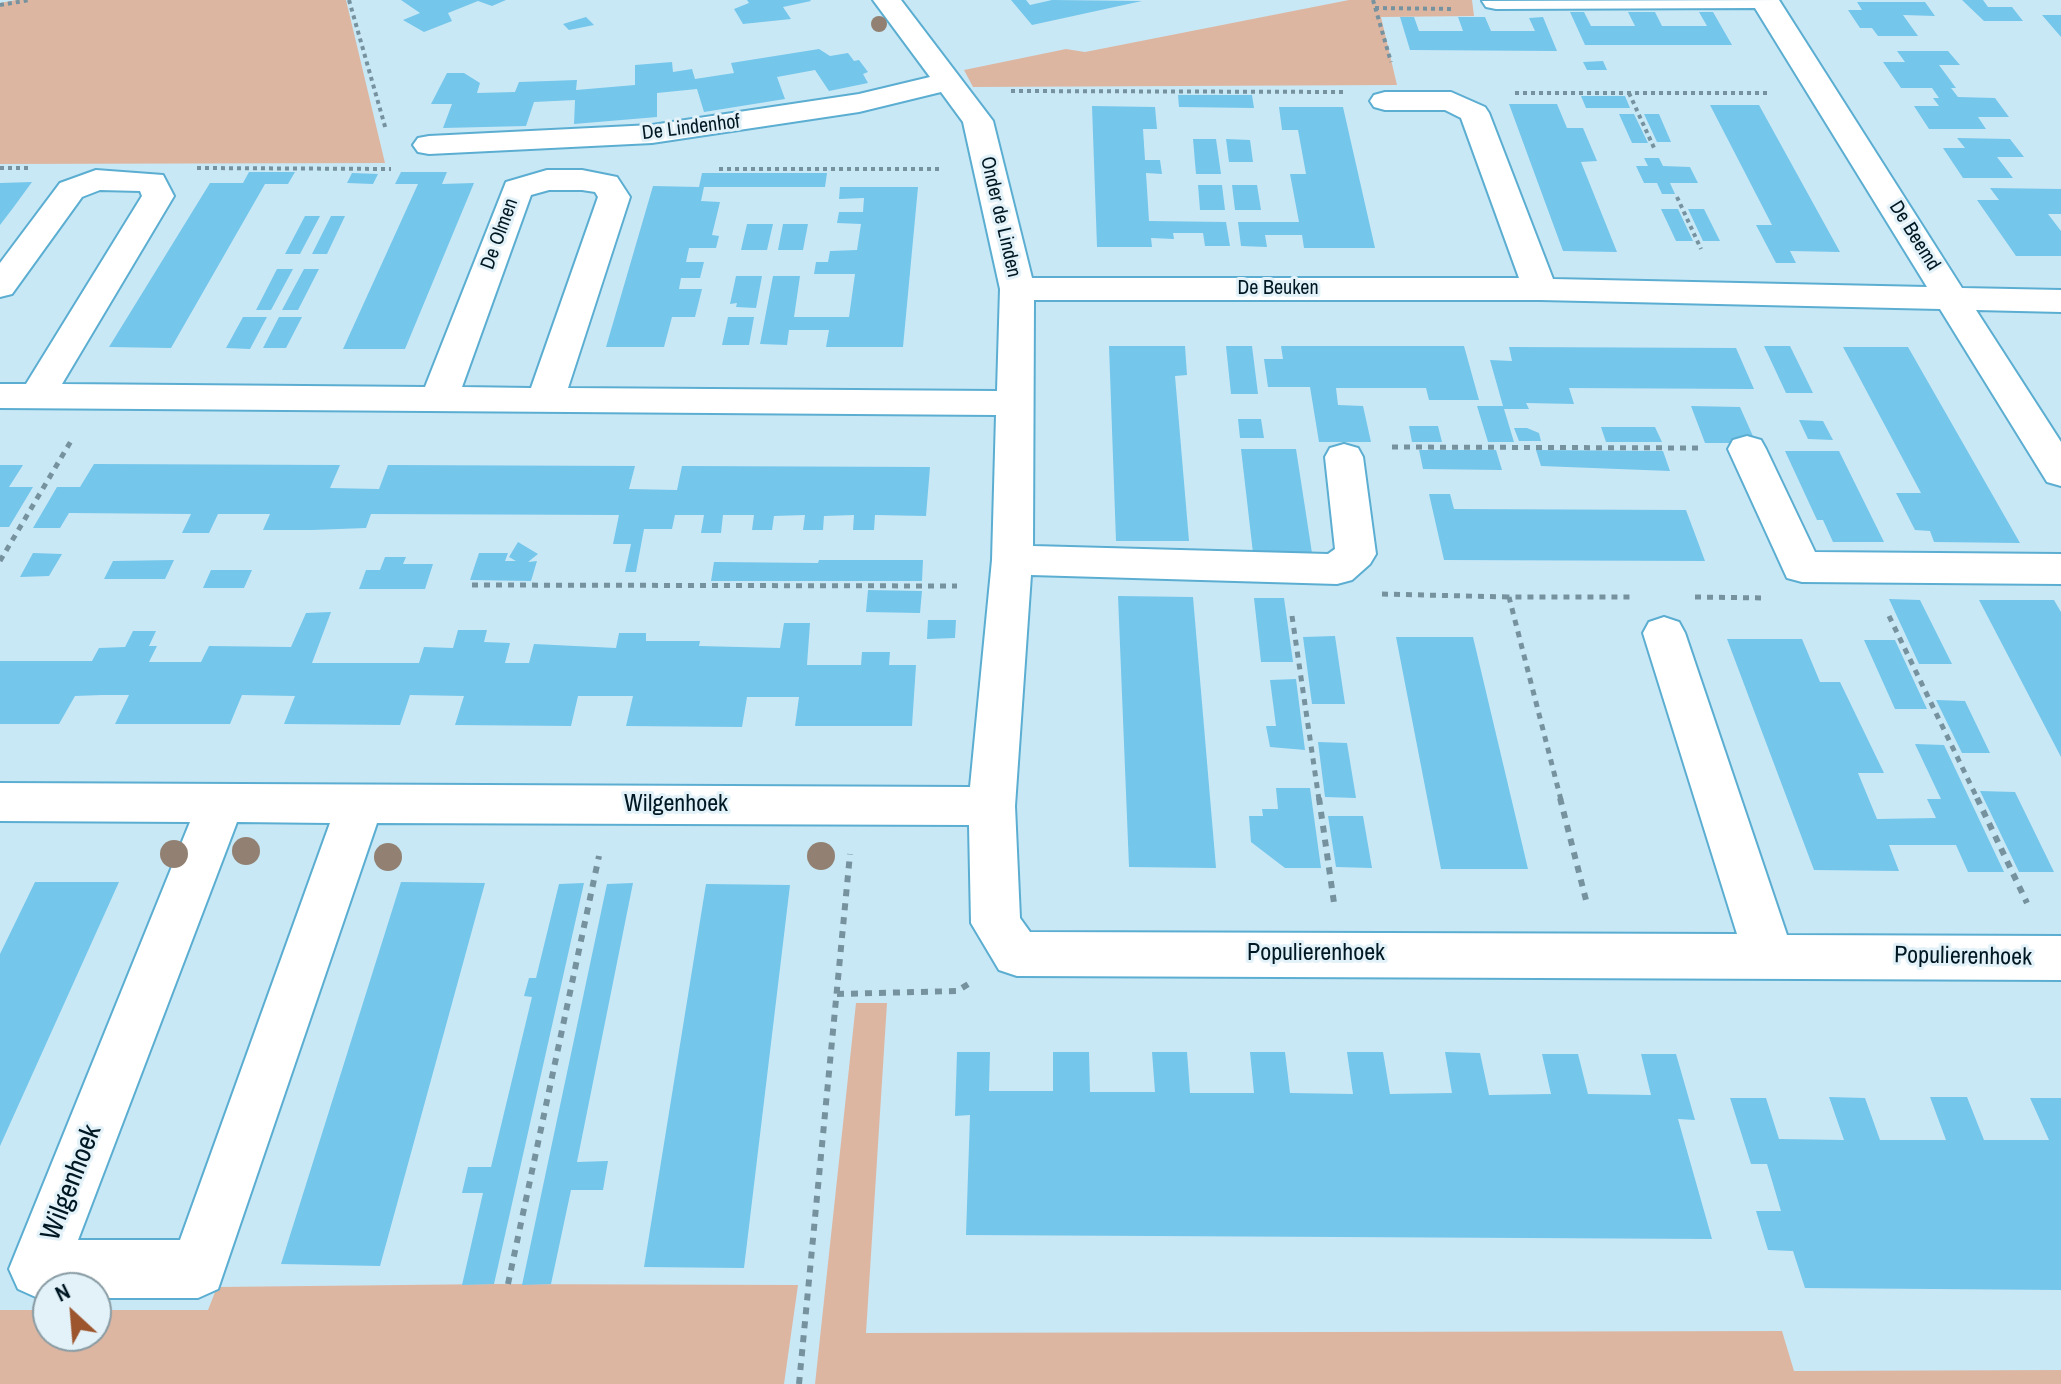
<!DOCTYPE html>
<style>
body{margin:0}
#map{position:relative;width:2061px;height:1384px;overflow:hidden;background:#c9e8f6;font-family:"Archivo Narrow",sans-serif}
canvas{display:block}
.north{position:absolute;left:32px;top:1272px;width:80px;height:80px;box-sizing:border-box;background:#e3f2f9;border:2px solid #889ba3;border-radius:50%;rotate:334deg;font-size:22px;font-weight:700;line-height:32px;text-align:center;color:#001823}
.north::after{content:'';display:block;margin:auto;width:28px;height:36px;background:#9c552d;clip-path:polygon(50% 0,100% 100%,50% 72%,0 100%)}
</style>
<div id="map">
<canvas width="2061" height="1384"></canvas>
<div class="north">N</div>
</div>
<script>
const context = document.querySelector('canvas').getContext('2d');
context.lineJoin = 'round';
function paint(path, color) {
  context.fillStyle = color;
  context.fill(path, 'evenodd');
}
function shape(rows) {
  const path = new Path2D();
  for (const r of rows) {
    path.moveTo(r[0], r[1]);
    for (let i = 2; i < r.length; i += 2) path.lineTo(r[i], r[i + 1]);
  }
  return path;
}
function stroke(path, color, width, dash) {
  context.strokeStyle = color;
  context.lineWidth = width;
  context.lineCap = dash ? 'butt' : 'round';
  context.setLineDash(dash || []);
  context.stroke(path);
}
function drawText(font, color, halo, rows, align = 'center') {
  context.font = font + ' "Archivo Narrow",sans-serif';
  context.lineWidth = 6;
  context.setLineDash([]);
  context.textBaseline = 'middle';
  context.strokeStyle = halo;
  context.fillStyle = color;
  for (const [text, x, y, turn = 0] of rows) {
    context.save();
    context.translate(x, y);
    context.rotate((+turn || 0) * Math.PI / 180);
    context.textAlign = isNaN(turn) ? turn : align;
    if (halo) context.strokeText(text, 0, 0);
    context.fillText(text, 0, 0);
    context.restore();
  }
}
const green = shape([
 [16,0,346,0,385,163,0,164,0,3],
 [1349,0,1472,0,1474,16,1381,17,1397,85,973,87,964,70,1066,49,1085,52],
 [856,1003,887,1003,866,1333,1782,1331,1794,1371,2061,1370,2061,1384,815,1384],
 [494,1284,798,1285,784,1384,0,1384,0,1310,48,1310,48,1336,96,1336,96,1310,208,1310,217,1287]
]);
const building = shape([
 [401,0,506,0,492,6,478,1,448,13,452,21,424,32,403,20,420,13],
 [747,0,810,0,811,1,783,7,791,19,743,24,734,9,749,3],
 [1011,0,1026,0,1030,5,1052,0,1142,1,1032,25],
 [1962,0,1983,0,1988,7,2012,7,2023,21,1984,21],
 [1857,2,1925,2,1935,16,1903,15,1918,36,1878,36,1872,28,1860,28,1848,10,1862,10],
 [1570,12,1584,12,1591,26,1635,26,1628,12,1655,12,1662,26,1707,26,1699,12,1713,12,1732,45,1585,45],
 [2042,15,2061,15,2061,37],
 [586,17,594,25,569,30,563,24],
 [1400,17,1414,17,1419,31,1463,31,1458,17,1485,17,1491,31,1535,31,1529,18,1543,17,1557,51,1410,50],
 [819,49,830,56,848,53,854,61,859,60,868,72,863,74,868,83,829,91,815,70,777,77,785,99,704,112,697,89,657,93,657,117,574,124,575,100,534,102,526,126,443,128,452,104,431,104,447,73,464,73,480,83,477,93,515,92,519,82,577,80,576,90,635,85,635,65,672,62,673,72,692,69,695,79,734,73,731,63],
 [1897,51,1948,51,1960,65,1939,65,1956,88,1951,88,1958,97,1995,98,2009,117,1978,117,1986,129,1929,129,1914,106,1939,106,1933,98,1939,98,1932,88,1901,88,1883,62,1905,62],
 [1603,61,1607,70,1587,70,1583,62],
 [1178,95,1252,95,1254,108,1179,107],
 [1581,96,1625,96,1630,108,1586,108],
 [1509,104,1557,104,1567,128,1583,128,1597,161,1581,162,1617,252,1563,251],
 [1710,105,1759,105,1840,252,1790,251,1796,263,1776,263,1756,225,1772,225],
 [1092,106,1155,107,1157,129,1143,129,1145,160,1160,160,1162,174,1146,173,1149,221,1226,222,1230,246,1205,246,1203,233,1173,233,1174,239,1151,238,1152,247,1097,247],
 [1279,107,1343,107,1375,248,1304,248,1302,235,1265,235,1267,247,1241,246,1238,222,1299,222,1290,174,1306,174,1298,130,1282,130],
 [1619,114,1634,114,1648,143,1632,143],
 [1644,114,1659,114,1671,142,1657,142],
 [1957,138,2010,139,2024,157,1997,157,2013,178,1963,178,1943,148,1965,148],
 [1193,139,1216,139,1221,174,1196,174],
 [1226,139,1250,140,1253,162,1229,162],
 [1644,158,1659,158,1663,166,1690,167,1698,183,1670,183,1675,194,1662,194,1657,183,1644,183,1636,166,1648,166],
 [249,172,295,172,288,184,265,184,171,348,109,347,210,183,243,183],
 [401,172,447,172,442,184,474,183,405,349,343,349,418,184,395,184],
 [352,173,378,174,373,184,347,183],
 [702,173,827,173,825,187,704,187,701,201,720,202,712,235,719,236,716,248,689,248,686,262,704,262,700,278,681,278,679,289,702,289,695,317,672,317,664,347,606,347,653,186,699,187],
 [32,182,13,208,0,225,0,183],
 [1198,185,1222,185,1225,210,1200,210],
 [1232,185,1257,185,1261,210,1235,210],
 [840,187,918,187,903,347,826,347,829,330,789,330,787,345,760,344,773,276,800,276,794,317,849,317,855,274,814,274,816,262,828,262,830,251,857,250,861,224,837,223,839,212,863,212,864,198,839,199],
 [1990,188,2061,189,2061,214,2048,214,2061,231,2061,256,2016,256,1977,200,1999,200],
 [1661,209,1678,209,1693,241,1676,241],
 [1688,209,1704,209,1720,241,1703,241],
 [305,216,320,216,300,254,285,254],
 [331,216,345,216,327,254,312,254],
 [747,224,773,224,767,250,741,250],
 [783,224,808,224,803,250,778,250],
 [277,269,293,269,271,310,256,310],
 [304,269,319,269,298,310,282,310],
 [736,276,762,276,756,308,736,307,737,303,730,304],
 [243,317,267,317,250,349,226,348],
 [279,317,302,317,286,348,263,348],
 [728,317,754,317,749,345,722,345],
 [1109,346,1185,346,1187,375,1175,376,1189,541,1116,541],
 [1226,346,1252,346,1258,394,1231,394],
 [1281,346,1464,346,1479,400,1429,400,1426,388,1336,388,1338,405,1363,406,1371,442,1319,442,1310,387,1268,387,1264,359,1283,359],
 [1764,346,1790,346,1813,393,1786,393],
 [1509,347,1736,348,1754,389,1569,388,1574,404,1526,403,1529,409,1504,409,1514,442,1488,442,1477,406,1503,406,1490,360,1512,361],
 [1843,347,1908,347,2020,543,1934,542,1930,531,1915,530,1896,493,1921,493],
 [1691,406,1740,407,1756,443,1705,443],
 [1238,419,1261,419,1264,438,1240,438],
 [1799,420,1823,421,1833,440,1808,439],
 [1409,426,1438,426,1442,442,1412,442],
 [1601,427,1655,427,1662,442,1606,442],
 [1514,428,1527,428,1539,433,1541,441,1519,441],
 [1241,449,1296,449,1312,553,1253,553],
 [1419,450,1496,450,1502,470,1423,469],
 [1536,450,1663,451,1670,471,1541,466],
 [1785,451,1839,451,1884,542,1833,542,1823,520,1817,520],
 [94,464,340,465,330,488,379,489,388,465,635,466,629,489,677,490,682,466,930,467,926,516,875,515,874,530,853,530,854,515,824,516,823,530,803,530,805,515,774,516,772,530,752,530,754,515,723,515,721,533,701,533,704,515,675,515,672,529,644,529,636,572,625,572,631,544,613,544,619,515,371,514,366,528,312,530,263,530,270,514,218,514,209,533,182,533,191,514,69,513,60,528,33,528,57,487,80,487],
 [0,465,23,465,9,487,33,487,9,527,0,527],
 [1429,494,1450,494,1454,509,1686,510,1705,561,1444,560],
 [518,542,538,554,528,562,537,561,531,581,470,580,479,553,508,553,505,561,516,561,509,557],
 [33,553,62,554,49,576,20,577],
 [385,557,406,557,403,564,433,564,425,589,359,589,366,570,380,570],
 [174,560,165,579,104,579,113,561],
 [819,560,923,560,922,581,711,581,714,562,818,563],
 [211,570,252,570,244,588,203,588],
 [868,590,922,591,920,613,866,612],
 [1118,596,1193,597,1216,868,1129,867],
 [1254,598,1284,598,1293,662,1261,662],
 [1889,599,1920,600,1952,664,1919,664],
 [1979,600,2054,600,2061,612,2061,757],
 [331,612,312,663,419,663,424,647,453,648,458,630,487,630,484,642,510,643,505,663,529,663,534,644,616,648,619,633,646,633,646,641,700,641,699,646,780,648,784,623,810,623,807,665,861,665,862,652,890,652,889,665,916,665,912,726,795,726,799,697,747,697,742,727,626,726,633,696,578,696,571,726,455,725,464,696,410,695,400,725,284,724,295,696,242,695,230,724,115,724,129,695,102,695,75,696,59,724,0,724,0,661,92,661,99,648,125,647,133,631,156,631,149,646,157,646,149,662,201,662,209,646,291,647,306,613],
 [928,620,956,620,955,638,927,639],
 [1335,636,1345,704,1312,704,1303,637],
 [1396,637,1473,637,1528,869,1441,869],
 [1727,639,1802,639,1820,682,1840,682,1884,773,1858,773,1877,819,1936,818,1927,799,1941,799,1915,744,1944,745,2004,872,1968,872,1956,845,1889,845,1899,871,1814,870],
 [1864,640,1895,640,1927,709,1895,709],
 [1296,679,1305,750,1270,747,1266,726,1276,726,1270,680],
 [1936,700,1965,701,1990,753,1962,753],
 [1318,742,1347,743,1356,798,1325,797],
 [1276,788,1310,788,1321,868,1285,868,1251,842,1249,816,1263,816,1262,809,1278,809],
 [1980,791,2015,792,2054,872,2019,872],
 [1328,816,1363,816,1372,868,1336,867],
 [35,882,119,882,0,1146,0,954],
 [401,882,485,883,380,1266,281,1264],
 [584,883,494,1284,462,1285,483,1193,462,1193,468,1167,491,1167,532,997,524,996,529,978,536,978,559,884],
 [633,883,577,1162,608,1161,603,1190,571,1190,551,1284,522,1285,607,884],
 [706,884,790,885,744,1268,644,1267],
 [957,1052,990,1052,989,1091,1053,1091,1053,1052,1089,1052,1090,1092,1155,1092,1152,1052,1187,1052,1190,1093,1254,1093,1250,1052,1285,1052,1290,1093,1353,1094,1347,1052,1383,1052,1390,1094,1452,1093,1445,1052,1480,1053,1489,1095,1551,1094,1542,1054,1578,1054,1588,1094,1651,1095,1641,1054,1676,1054,1695,1120,1678,1119,1712,1239,966,1235,970,1115,955,1116],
 [1829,1097,1865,1098,1880,1140,1946,1140,1930,1097,1967,1097,1984,1140,2049,1140,2030,1098,2061,1098,2061,1290,1805,1288,1793,1251,1768,1250,1756,1211,1781,1211,1767,1164,1751,1164,1730,1098,1766,1098,1779,1139,1844,1140]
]);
const pathFar2 = shape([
 [349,0,386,130],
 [1373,0,1391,62],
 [0,5,30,0],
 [1375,8,1454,9],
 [1011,91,1345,92],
 [1515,93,1769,93],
 [1629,93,1655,150],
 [0,168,31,168],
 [197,168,391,169],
 [719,169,941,169],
 [1677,197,1701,249]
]);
const pathFar1 = shape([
 [1392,447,1702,448],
 [0,561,71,441],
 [472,585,957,586],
 [1382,594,1509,597],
 [1695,597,1765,598],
 [1292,616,1319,800],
 [1889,616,1978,800],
 [1561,800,1509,597,1633,597]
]);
const path = shape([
 [1319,798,1334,903],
 [1560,798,1587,904],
 [1977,798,2027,903],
 [837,994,957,991,970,983],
 [508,1284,599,856],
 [799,1384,850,854]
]);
const street = shape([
 [873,0,901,0,993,121,1032,278,1519,278,1461,118,1445,110,1385,110,1374,107,1370,101,1374,95,1385,92,1451,92,1485,107,1489,113,1553,279,1927,287,1755,8,1496,9,1486,7,1482,1,1779,0,1962,288,2061,290,2061,312,1976,310,2061,442,2061,486,2047,482,1940,309,1540,300,1034,300,1033,546,1328,554,1335,549,1325,457,1330,448,1344,444,1358,448,1363,457,1376,554,1370,564,1352,580,1337,584,1031,575,1015,806,1020,918,1030,932,1737,934,1643,633,1649,622,1664,617,1679,622,1685,633,1787,935,2061,936,2061,980,1017,976,999,970,971,923,969,825,377,823,218,1289,198,1298,96,1298,96,1288,48,1288,48,1298,38,1298,18,1289,9,1269,190,822,0,821,0,783,970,787,992,560,996,415,0,408,0,384,26,384,142,196,140,191,100,190,82,197,12,294,0,297,0,263,60,183,96,170,163,175,174,196,62,384,425,387,506,182,547,170,582,170,617,177,630,197,568,388,997,391,1000,289,963,122,941,92,859,112,652,143,429,154,418,152,413,145,418,138,429,136,652,125,859,94,930,77,873,0],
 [549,190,582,190,595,192,598,197,531,388,462,387,531,195,549,190],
 [237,822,330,823,180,1240,78,1240,237,822],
 [1747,436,1761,440,1766,449,1815,552,2061,554,2061,584,1802,582,1787,578,1728,449,1733,440,1747,436]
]);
const trees = [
 [879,24,8],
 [246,851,14],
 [174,854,14],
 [821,856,14],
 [388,857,14]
];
const farStreetnames = [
 ["De Lindenhof",691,128,-7],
 ["Onder de Linden",1000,217,77],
 ["De Olmen",500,234,-70],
 ["De Beemd",1914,236,58],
 ["De Beuken",1278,289]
];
const streetNames = [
 ["Wilgenhoek",676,805],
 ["Populierenhoek",1316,954],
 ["Populierenhoek",1963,957,1]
];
const nearStreetnames = [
 ["Wilgenhoek",72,1183,-69]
];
paint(green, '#ddb6a2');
paint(building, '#74c6eb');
stroke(street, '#5baed1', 4);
stroke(pathFar2, '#76929f', 4, [4, 4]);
stroke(pathFar1, '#76929f', 5, [6, 6]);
stroke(path, '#76929f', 6, [7, 7]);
paint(street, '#fff');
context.fillStyle = '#928172';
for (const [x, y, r] of trees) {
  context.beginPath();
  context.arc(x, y, r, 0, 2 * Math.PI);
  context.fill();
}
drawText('20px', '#001823', '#e3f2f9', farStreetnames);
drawText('24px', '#001823', '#e3f2f9', streetNames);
drawText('28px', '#001823', '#e3f2f9', nearStreetnames);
</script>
